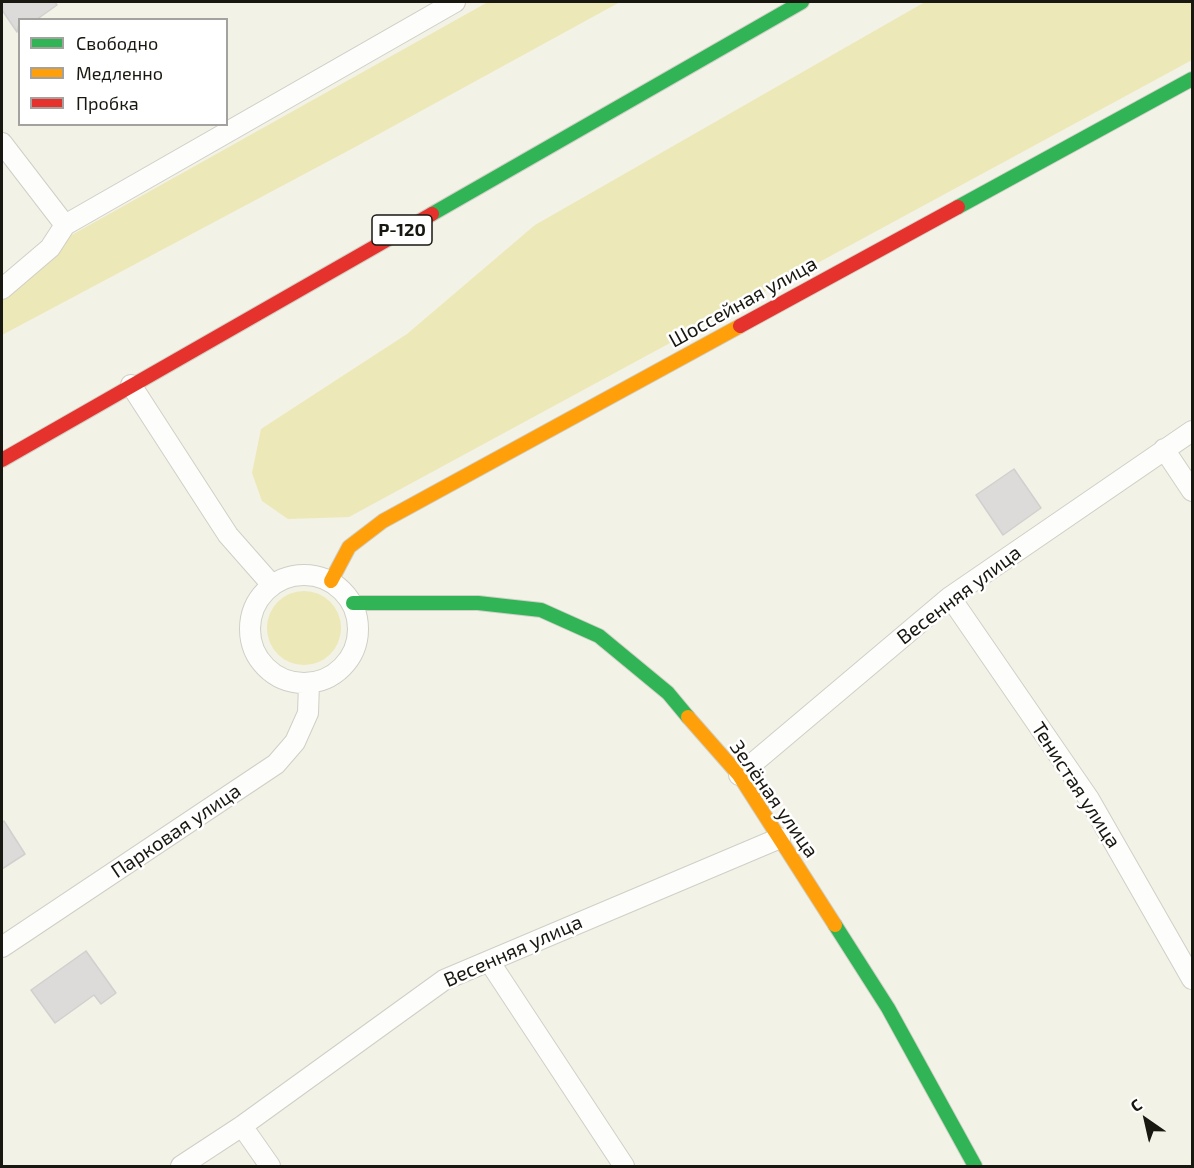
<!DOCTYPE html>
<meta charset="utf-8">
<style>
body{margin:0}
#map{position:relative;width:1194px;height:1168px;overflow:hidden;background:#f2f2e6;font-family:"Exo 2",sans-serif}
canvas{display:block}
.frame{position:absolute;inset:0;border:3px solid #181710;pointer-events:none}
.legend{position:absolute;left:18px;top:18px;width:210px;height:108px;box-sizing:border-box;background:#fff;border:2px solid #a3a29f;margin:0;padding:8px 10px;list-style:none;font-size:18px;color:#181710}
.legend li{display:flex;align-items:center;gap:12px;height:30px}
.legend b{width:30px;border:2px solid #a3a29f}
.north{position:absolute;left:1116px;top:1090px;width:60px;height:60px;-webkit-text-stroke:4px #fff;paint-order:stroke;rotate:326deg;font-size:16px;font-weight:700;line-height:24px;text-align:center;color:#181710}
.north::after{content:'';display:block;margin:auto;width:21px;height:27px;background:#181710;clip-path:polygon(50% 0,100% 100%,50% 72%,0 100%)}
</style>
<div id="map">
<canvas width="1194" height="1168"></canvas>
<div class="frame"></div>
<ul class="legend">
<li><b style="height:8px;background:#30b455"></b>Свободно</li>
<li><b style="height:8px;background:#ff9f0a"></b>Медленно</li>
<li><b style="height:8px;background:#e5322d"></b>Пробка</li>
</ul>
<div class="north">С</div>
</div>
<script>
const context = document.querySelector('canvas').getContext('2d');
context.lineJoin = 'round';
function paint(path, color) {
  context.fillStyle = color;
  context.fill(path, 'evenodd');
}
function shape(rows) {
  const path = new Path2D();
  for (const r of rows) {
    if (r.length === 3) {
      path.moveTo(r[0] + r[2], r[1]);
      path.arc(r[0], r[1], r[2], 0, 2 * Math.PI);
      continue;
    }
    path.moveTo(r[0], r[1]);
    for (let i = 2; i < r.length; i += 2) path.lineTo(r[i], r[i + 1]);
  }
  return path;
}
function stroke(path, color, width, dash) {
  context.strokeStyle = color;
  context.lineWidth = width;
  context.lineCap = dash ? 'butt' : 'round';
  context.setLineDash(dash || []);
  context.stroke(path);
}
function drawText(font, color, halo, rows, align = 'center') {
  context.font = font + ' "Exo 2",sans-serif';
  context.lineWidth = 5;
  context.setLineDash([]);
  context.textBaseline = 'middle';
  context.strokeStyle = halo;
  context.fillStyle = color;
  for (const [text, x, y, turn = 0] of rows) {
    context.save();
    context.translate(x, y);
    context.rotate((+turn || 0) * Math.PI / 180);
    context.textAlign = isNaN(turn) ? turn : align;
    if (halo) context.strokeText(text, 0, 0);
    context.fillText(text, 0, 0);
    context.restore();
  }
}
const green = shape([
 [488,2,620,2,357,146,2,335,2,274],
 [925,2,1192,2,1192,60,349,517,288,519,262,501,252,473,261,429,407,334,535,225],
 [304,628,37]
]);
const building = shape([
 [2,2,55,2,57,5,36,20,20,20,17,32,2,10,2,2],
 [1014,469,1041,508,1003,535,976,495,1014,469],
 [4,821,25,854,2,869,2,823,4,821],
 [86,951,116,993,101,1004,94,995,55,1023,31,990,86,951]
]);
const street = shape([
 [2,143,65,225],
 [2,289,50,248,65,225,455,2],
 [131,385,228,535,272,585],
 [1164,449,1192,491],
 [304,629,54],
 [950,597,1089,799,1192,979],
 [739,775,950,597,1192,431],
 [2,947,276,764,295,742,308,713,309,684],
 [489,961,624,1166],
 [242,1126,270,1166],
 [181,1166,242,1126,444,980,780,838]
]);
const fast = shape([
 [958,207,1192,79],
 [432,214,802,2],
 [353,603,478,603,541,610,599,636,668,693,688,717],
 [835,925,888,1008,975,1166]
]);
const slow = shape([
 [331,581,349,547,383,521,740,326],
 [688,717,739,775,835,925]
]);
const jam = shape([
 [740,326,958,207],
 [2,460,432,214]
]);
const shields = [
 [402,230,60]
];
const shieldNames = [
 ["Р-120",402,230]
];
const streetNames = [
 ["Шоссейная улица",743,302,-29],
 ["Весенняя улица",959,595,-37],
 ["Тенистая улица",1076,785,57],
 ["Зелёная улица",774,799,55],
 ["Парковая улица",176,831,-34],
 ["Весенняя улица",513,951,-24]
];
paint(green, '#ece8b7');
paint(building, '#dcdbda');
stroke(building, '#d0d0ce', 1.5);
stroke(street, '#d0cfc6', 22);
stroke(fast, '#d0cfc6', 16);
stroke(slow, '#d0cfc6', 16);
stroke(jam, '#d0cfc6', 16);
stroke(street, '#fdfdfb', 20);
stroke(fast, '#30b455', 14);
stroke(slow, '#ff9f0a', 14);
stroke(jam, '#e5322d', 14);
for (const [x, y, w] of shields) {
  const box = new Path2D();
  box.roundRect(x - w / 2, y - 15, w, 30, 4.5);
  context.fillStyle = '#fff';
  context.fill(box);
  stroke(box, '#181710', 1.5);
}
drawText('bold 18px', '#181710', null, shieldNames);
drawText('20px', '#181710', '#fff', streetNames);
</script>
